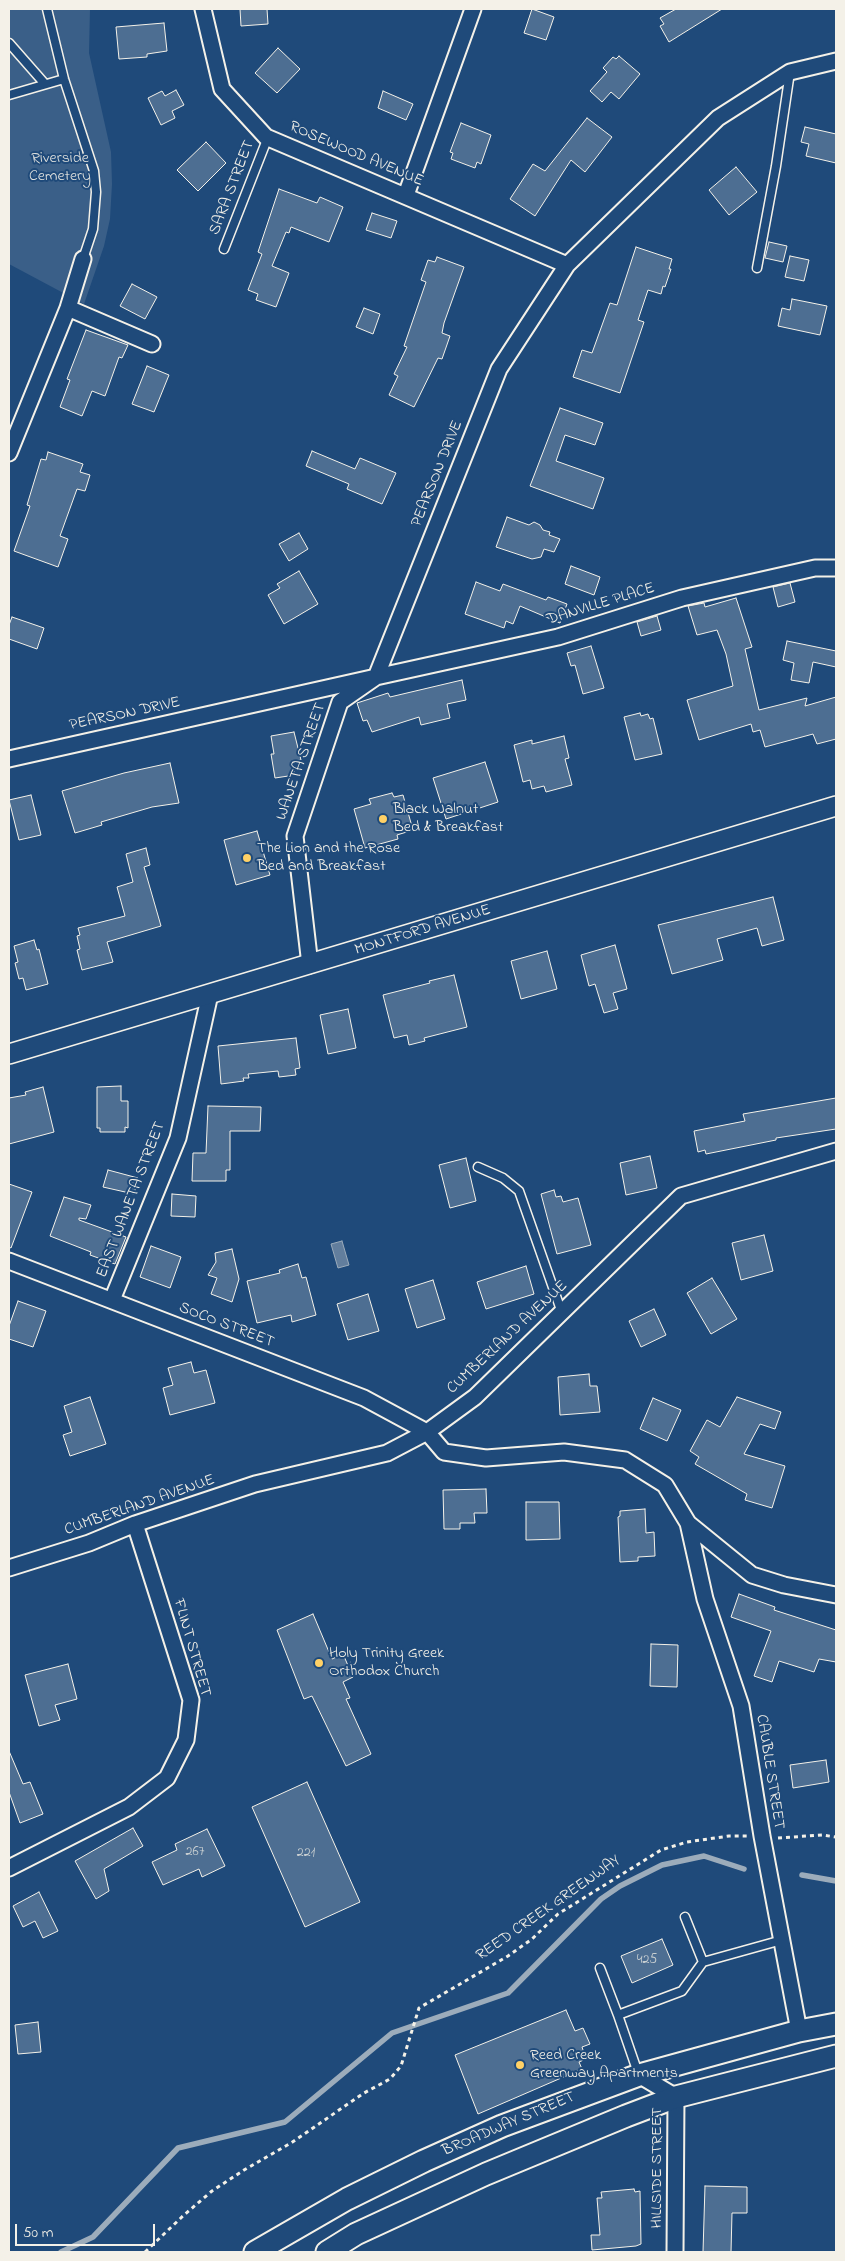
<!DOCTYPE html>
<style>
body{margin:0}
#map{position:relative;width:845px;height:2261px;overflow:hidden;background:#1f4a7a;font-family:"Indie Flower",sans-serif}
canvas{display:block}
.frame{position:absolute;inset:0;border:10px solid #f4f1e8;pointer-events:none}
.scale{position:absolute;left:15px;top:2224px;width:140px;height:22px;box-sizing:border-box;border:2px solid #f4f1e8;border-top:0;padding-left:6px;font-size:15px;line-height:18px;white-space:nowrap;color:#f4f1e8;-webkit-text-stroke:4px #1f4a7a;paint-order:stroke}
</style>
<div id="map">
<canvas width="845" height="2261"></canvas>
<div class="frame"></div>
<div class="scale">50 m</div>
</div>
<script>
const context = document.querySelector('canvas').getContext('2d');
context.lineJoin = 'round';
function paint(path, color) {
  context.fillStyle = color;
  context.fill(path, 'evenodd');
}
function shape(rows) {
  const path = new Path2D();
  for (const r of rows) {
    path.moveTo(r[0], r[1]);
    for (let i = 2; i < r.length; i += 2) path.lineTo(r[i], r[i + 1]);
  }
  return path;
}
function stroke(path, color, width, dash) {
  context.strokeStyle = color;
  context.lineWidth = width;
  context.lineCap = dash ? 'butt' : 'round';
  context.setLineDash(dash || []);
  context.stroke(path);
}
function drawText(font, color, halo, rows, align = 'center') {
  context.font = font + ' "Indie Flower",sans-serif';
  context.lineWidth = 4;
  context.setLineDash([]);
  context.textBaseline = 'middle';
  context.strokeStyle = halo;
  context.fillStyle = color;
  for (const [text, x, y, turn = 0] of rows) {
    context.save();
    context.translate(x, y);
    context.rotate((+turn || 0) * Math.PI / 180);
    context.textAlign = isNaN(turn) ? turn : align;
    if (halo) context.strokeText(text, 0, 0);
    context.fillText(text, 0, 0);
    context.restore();
  }
}
const green = shape([
 [9,9,90,9,89,53,111,152,112,184,110,219,104,246,84,304,9,264]
]);
const water = shape([
 [342,1241,349,1265,338,1268,331,1244,342,1241]
]);
const stream = shape([
 [802,1875,836,1881],
 [61,2252,93,2237,178,2148,285,2122,392,2033,508,1993,601,1899,620,1886,662,1865,704,1856,744,1869]
]);
const building = shape([
 [240,9,267,9,268,24,241,26,240,9],
 [532,9,554,17,546,40,524,33,532,9],
 [676,9,722,9,669,42,660,26,664,24,660,18,676,9],
 [164,23,167,51,147,54,147,57,119,59,116,27,164,23],
 [278,48,300,69,277,93,255,73,278,48],
 [619,56,640,74,619,99,611,92,602,102,590,91,607,72,603,68,613,57,616,59,619,56],
 [176,90,184,105,172,111,175,118,161,125,148,98,162,91,165,96,176,90],
 [383,91,413,104,406,120,378,108,383,91],
 [587,118,612,137,585,172,571,160,535,216,510,199,533,164,545,171,587,118],
 [461,123,491,135,481,164,477,162,475,168,451,159,453,153,450,152,461,123],
 [805,127,836,134,836,163,806,156,809,144,801,142,805,127],
 [206,142,226,163,198,191,177,170,206,142],
 [736,167,757,192,729,215,709,190,736,167],
 [279,189,317,203,320,197,343,207,329,242,291,227,289,233,286,232,272,266,289,273,276,307,256,300,258,294,248,290,262,254,258,252,279,189],
 [372,213,397,221,391,238,366,230,372,213],
 [769,242,787,246,783,262,765,258,769,242],
 [636,247,672,259,669,269,671,269,665,287,663,286,661,294,648,290,638,320,644,322,620,393,573,377,582,350,592,353,610,303,617,305,636,247],
 [790,256,809,260,804,281,785,277,790,256],
 [437,257,464,267,444,323,442,333,450,336,442,359,438,358,414,407,389,395,398,376,394,374,407,347,404,346,426,282,421,280,428,260,435,262,437,257],
 [132,284,157,297,145,319,120,306,132,284],
 [792,299,827,306,820,335,778,326,782,308,790,310,792,299],
 [364,308,380,314,373,334,356,327,364,308],
 [86,330,128,345,122,358,119,357,105,396,92,391,82,416,60,407,70,380,67,379,86,330],
 [147,366,169,375,154,412,132,404,147,366],
 [560,408,603,423,595,445,565,435,556,461,604,478,593,509,530,486,560,408],
 [312,451,355,469,360,458,396,473,382,504,347,489,349,484,306,466,312,451],
 [48,452,83,464,80,472,90,475,85,491,77,489,60,536,68,539,58,567,14,551,30,506,27,505,41,459,46,460,48,452],
 [507,517,529,525,534,522,540,525,543,530,550,532,549,535,560,539,554,552,544,549,541,557,532,559,496,547,507,517],
 [299,533,308,549,289,561,279,544,299,533],
 [571,566,600,577,594,595,565,584,571,566],
 [299,571,318,604,284,624,268,595,280,588,277,584,299,571],
 [476,582,500,591,503,584,546,600,548,597,567,604,560,623,520,606,513,624,506,621,504,628,465,614,476,582],
 [790,583,795,602,778,607,773,587,790,583],
 [736,598,752,647,745,649,759,710,807,698,805,706,836,697,836,739,817,744,813,734,765,747,760,730,753,732,751,724,699,740,687,700,733,686,726,654,717,630,697,635,688,606,704,603,705,607,736,598],
 [657,616,661,630,641,636,637,622,657,616],
 [12,617,44,628,37,649,9,639,9,625,12,617],
 [787,641,836,651,836,667,813,662,809,683,791,680,794,663,783,660,787,641],
 [591,646,604,688,583,694,575,665,571,666,567,653,591,646],
 [462,680,466,700,447,704,450,718,421,725,419,717,372,732,367,720,363,721,357,703,388,693,390,697,462,680],
 [640,713,641,716,648,714,650,719,653,718,662,754,635,760,624,717,640,713],
 [294,732,301,760,292,761,295,775,275,778,271,754,274,754,271,736,294,732],
 [564,736,569,758,565,759,572,785,546,792,544,786,532,789,530,780,523,782,514,745,532,740,532,744,564,736],
 [485,762,498,802,446,819,433,778,485,762],
 [170,763,179,803,152,807,101,822,102,825,75,833,62,791,124,773,170,763],
 [392,793,394,797,403,795,413,830,397,835,398,839,365,848,354,809,371,804,369,799,392,793],
 [31,795,41,835,19,840,9,800,31,795],
 [257,831,270,875,236,885,224,840,257,831],
 [146,848,150,865,144,867,161,926,107,942,113,962,82,970,77,950,80,949,77,936,80,935,78,928,125,916,117,887,133,882,126,854,146,848],
 [773,897,784,940,762,946,757,928,717,939,723,960,672,974,658,925,773,897],
 [34,940,37,950,39,949,48,984,26,990,23,978,19,979,15,963,18,962,14,946,34,940],
 [615,945,627,989,613,993,618,1009,604,1013,595,984,589,986,581,955,615,945],
 [547,951,557,989,521,999,511,961,547,951],
 [454,975,467,1027,424,1038,425,1041,409,1045,407,1035,394,1038,383,995,430,983,429,981,454,975],
 [348,1009,356,1048,328,1054,320,1015,348,1009],
 [296,1038,300,1068,295,1069,296,1075,279,1077,278,1071,248,1074,249,1078,243,1078,244,1081,221,1084,218,1046,296,1038],
 [121,1086,121,1101,128,1101,128,1128,125,1127,125,1132,100,1132,100,1128,97,1128,97,1087,121,1086],
 [43,1087,54,1132,9,1144,9,1098,26,1095,25,1092,43,1087],
 [836,1098,836,1129,776,1138,776,1140,706,1154,705,1150,698,1152,694,1131,745,1121,743,1114,836,1098],
 [208,1106,261,1107,260,1131,230,1131,230,1170,226,1170,226,1181,192,1181,193,1153,206,1153,208,1106],
 [650,1156,657,1188,626,1195,620,1163,650,1156],
 [466,1158,476,1201,450,1208,439,1165,466,1158],
 [108,1170,138,1178,134,1194,103,1187,108,1170],
 [9,1184,32,1192,11,1248,9,1247,9,1184],
 [554,1190,556,1197,561,1196,563,1202,578,1198,591,1245,557,1254,541,1194,554,1190],
 [172,1194,196,1196,195,1217,171,1216,172,1194],
 [64,1197,91,1205,86,1219,79,1218,79,1220,126,1237,115,1264,90,1255,91,1252,50,1236,64,1197],
 [764,1235,773,1271,741,1280,732,1243,764,1235],
 [151,1246,181,1257,170,1288,140,1277,151,1246],
 [232,1249,239,1279,232,1302,211,1294,217,1278,208,1275,216,1262,215,1253,232,1249],
 [298,1264,302,1278,306,1277,316,1315,292,1322,291,1315,257,1323,247,1281,280,1273,279,1270,298,1264],
 [526,1266,534,1294,486,1309,477,1282,526,1266],
 [712,1278,737,1319,711,1334,687,1293,712,1278],
 [433,1280,445,1319,417,1328,405,1289,433,1280],
 [368,1294,379,1331,348,1340,337,1304,368,1294],
 [18,1301,46,1311,33,1347,9,1339,9,1326,18,1301],
 [654,1309,666,1335,641,1347,629,1321,654,1309],
 [191,1362,194,1373,206,1370,215,1403,170,1415,163,1388,173,1385,168,1368,191,1362],
 [589,1374,590,1386,597,1386,600,1412,560,1415,558,1377,589,1374],
 [90,1397,106,1444,70,1456,63,1435,72,1432,64,1406,90,1397],
 [737,1397,781,1412,775,1429,760,1424,744,1454,785,1466,772,1508,745,1500,747,1494,695,1464,699,1457,690,1451,707,1420,720,1427,737,1397],
 [653,1398,681,1410,667,1441,640,1429,653,1398],
 [486,1489,487,1513,474,1513,475,1523,460,1523,460,1529,444,1529,443,1490,486,1489],
 [526,1502,559,1502,560,1539,526,1540,526,1502],
 [645,1509,646,1533,654,1532,655,1556,638,1557,638,1561,620,1562,618,1517,620,1516,620,1511,645,1509],
 [739,1594,775,1607,774,1610,836,1630,836,1662,819,1659,814,1672,779,1661,772,1682,754,1676,771,1631,731,1617,739,1594],
 [313,1614,332,1659,343,1654,353,1677,343,1682,350,1698,346,1699,371,1754,346,1766,312,1696,304,1699,277,1630,313,1614],
 [651,1644,678,1645,677,1687,650,1686,651,1644],
 [68,1664,77,1699,55,1705,60,1720,39,1726,25,1675,68,1664],
 [9,1751,23,1784,30,1782,43,1814,20,1823,9,1792,9,1751],
 [826,1760,829,1782,793,1788,790,1765,826,1760],
 [307,1782,360,1902,305,1927,252,1807,307,1782],
 [133,1828,143,1846,104,1869,109,1891,96,1899,75,1861,133,1828],
 [207,1829,225,1866,202,1877,199,1869,163,1885,152,1862,177,1850,175,1844,207,1829],
 [39,1892,58,1931,43,1938,35,1921,23,1927,13,1906,39,1892],
 [662,1939,673,1965,632,1983,621,1956,662,1939],
 [566,2010,575,2031,583,2028,590,2044,582,2047,586,2059,579,2062,582,2069,478,2114,455,2055,566,2010],
 [38,2022,41,2052,18,2054,15,2025,38,2022],
 [705,2186,747,2187,747,2213,732,2213,731,2252,703,2252,705,2186],
 [634,2189,635,2192,640,2191,641,2244,636,2246,592,2250,591,2235,600,2235,597,2198,602,2198,601,2192,634,2189]
]);
const path = shape([
 [778,1838,822,1835,836,1837],
 [145,2252,184,2215,212,2191,244,2170,291,2143,364,2093,390,2079,401,2066,419,2008,508,1956,532,1939,558,1914,661,1850,687,1842,729,1836,747,1836]
]);
const service = shape([
 [47,9,64,79,94,171,96,192,93,229,83,259],
 [9,43,45,84],
 [9,95,64,79],
 [224,249,268,137],
 [757,268,776,166,790,72],
 [478,1167,503,1178,519,1191,562,1313],
 [685,1917,703,1962],
 [600,1968,618,2015],
 [638,2073,618,2015,682,1991,703,1962,782,1940]
]);
const minor = shape([
 [203,9,222,89,266,137,567,265],
 [406,195,473,9],
 [68,308,152,344],
 [9,453,68,308,83,259],
 [9,759,376,677,499,369,567,265,718,118,790,72,836,61],
 [310,965,295,836,340,702,376,677,558,637,682,598,815,568,836,568],
 [9,1261,364,1398,427,1432,444,1452,486,1458,564,1452,625,1460,665,1485,688,1523,752,1575,784,1585,836,1595],
 [112,1300,178,1138,210,994],
 [688,1523,705,1599,741,1706,762,1836,799,2031],
 [9,1568,89,1543,135,1524,255,1484,387,1453,427,1432,475,1397,681,1196,836,1151],
 [9,1868,129,1807,167,1778,186,1740,191,1700,135,1524],
 [639,2075,676,2097,675,2252]
]);
const tertiary = shape([
 [9,1054,836,806]
]);
const secondary = shape([
 [255,2252,347,2199,424,2161,502,2126,639,2075,799,2031,836,2024],
 [327,2252,356,2234,486,2174,626,2116,676,2097,836,2056]
]);
const markers = [
 [383,819,5,"#ffd166"],
 [247,858,5,"#ffd166"],
 [319,1663,5,"#ffd166"],
 [520,2065,5,"#ffd166"]
];
const numberNames = [
 ["267",195,1853],
 ["221",306,1854],
 ["425",647,1961]
];
const streetNames = [
 ["ROSEWOOD AVENUE",356,155,23],
 ["SARA STREET",233,188,-69],
 ["PEARSON DRIVE",438,474,-68],
 ["DANVILLE PLACE",601,605,-17],
 ["PEARSON DRIVE",125,715,-12],
 ["WANETA STREET",302,762,-71],
 ["MONTFORD AVENUE",423,931,-17],
 ["EAST WANETA STREET",132,1200,-69],
 ["SOCO STREET",226,1326,21],
 ["CUMBERLAND AVENUE",508,1338,-43],
 ["CUMBERLAND AVENUE",140,1506,-19],
 ["FLINT STREET",191,1648,74],
 ["CAUBLE STREET",769,1772,81],
 ["REED CREEK GREENWAY",549,1909,-35],
 ["BROADWAY STREET",509,2125,-23],
 ["HILLSIDE STREET",658,2168,-90]
];
const parkNames = [
 ["Riverside",60,159],
 ["Cemetery",60,177]
];
const poiNames = [
 ["Black Walnut",393,810],
 ["Bed & Breakfast",393,828],
 ["The Lion and the Rose",257,849],
 ["Bed and Breakfast",257,867],
 ["Holy Trinity Greek",329,1654],
 ["Orthodox Church",329,1672],
 ["Reed Creek",530,2056],
 ["Greenway Apartments",530,2074]
];
paint(green, '#3a5f88');
paint(water, '#627e9d');
stroke(water, '#9cacbb', 1);
stroke(stream, '#9cacbb', 5.5);
paint(building, '#4d6e92');
stroke(building, '#f4f1e8', 1);
stroke(service, '#f4f1e8', 11);
stroke(minor, '#f4f1e8', 19);
stroke(tertiary, '#f4f1e8', 22);
stroke(secondary, '#f4f1e8', 25);
stroke(path, '#f4f1e8', 3, [4, 4]);
stroke(service, '#1f4a7a', 8);
stroke(minor, '#1f4a7a', 15);
stroke(tertiary, '#1f4a7a', 19);
stroke(secondary, '#1f4a7a', 21);
for (const [x, y, r, color] of markers) {
  const dot = new Path2D();
  dot.arc(x, y, r, 0, 2 * Math.PI);
  context.fillStyle = color;
  context.fill(dot);
  stroke(dot, '#1f4a7a', 2);
}
drawText('14px', '#cad0d2', null, numberNames);
drawText('16px', '#f4f1e8', '#1f4a7a', streetNames);
drawText('16px', '#e1e2de', '#1f4a7a', parkNames);
drawText('16px', '#f4f1e8', '#1f4a7a', poiNames, 'left');
</script>
